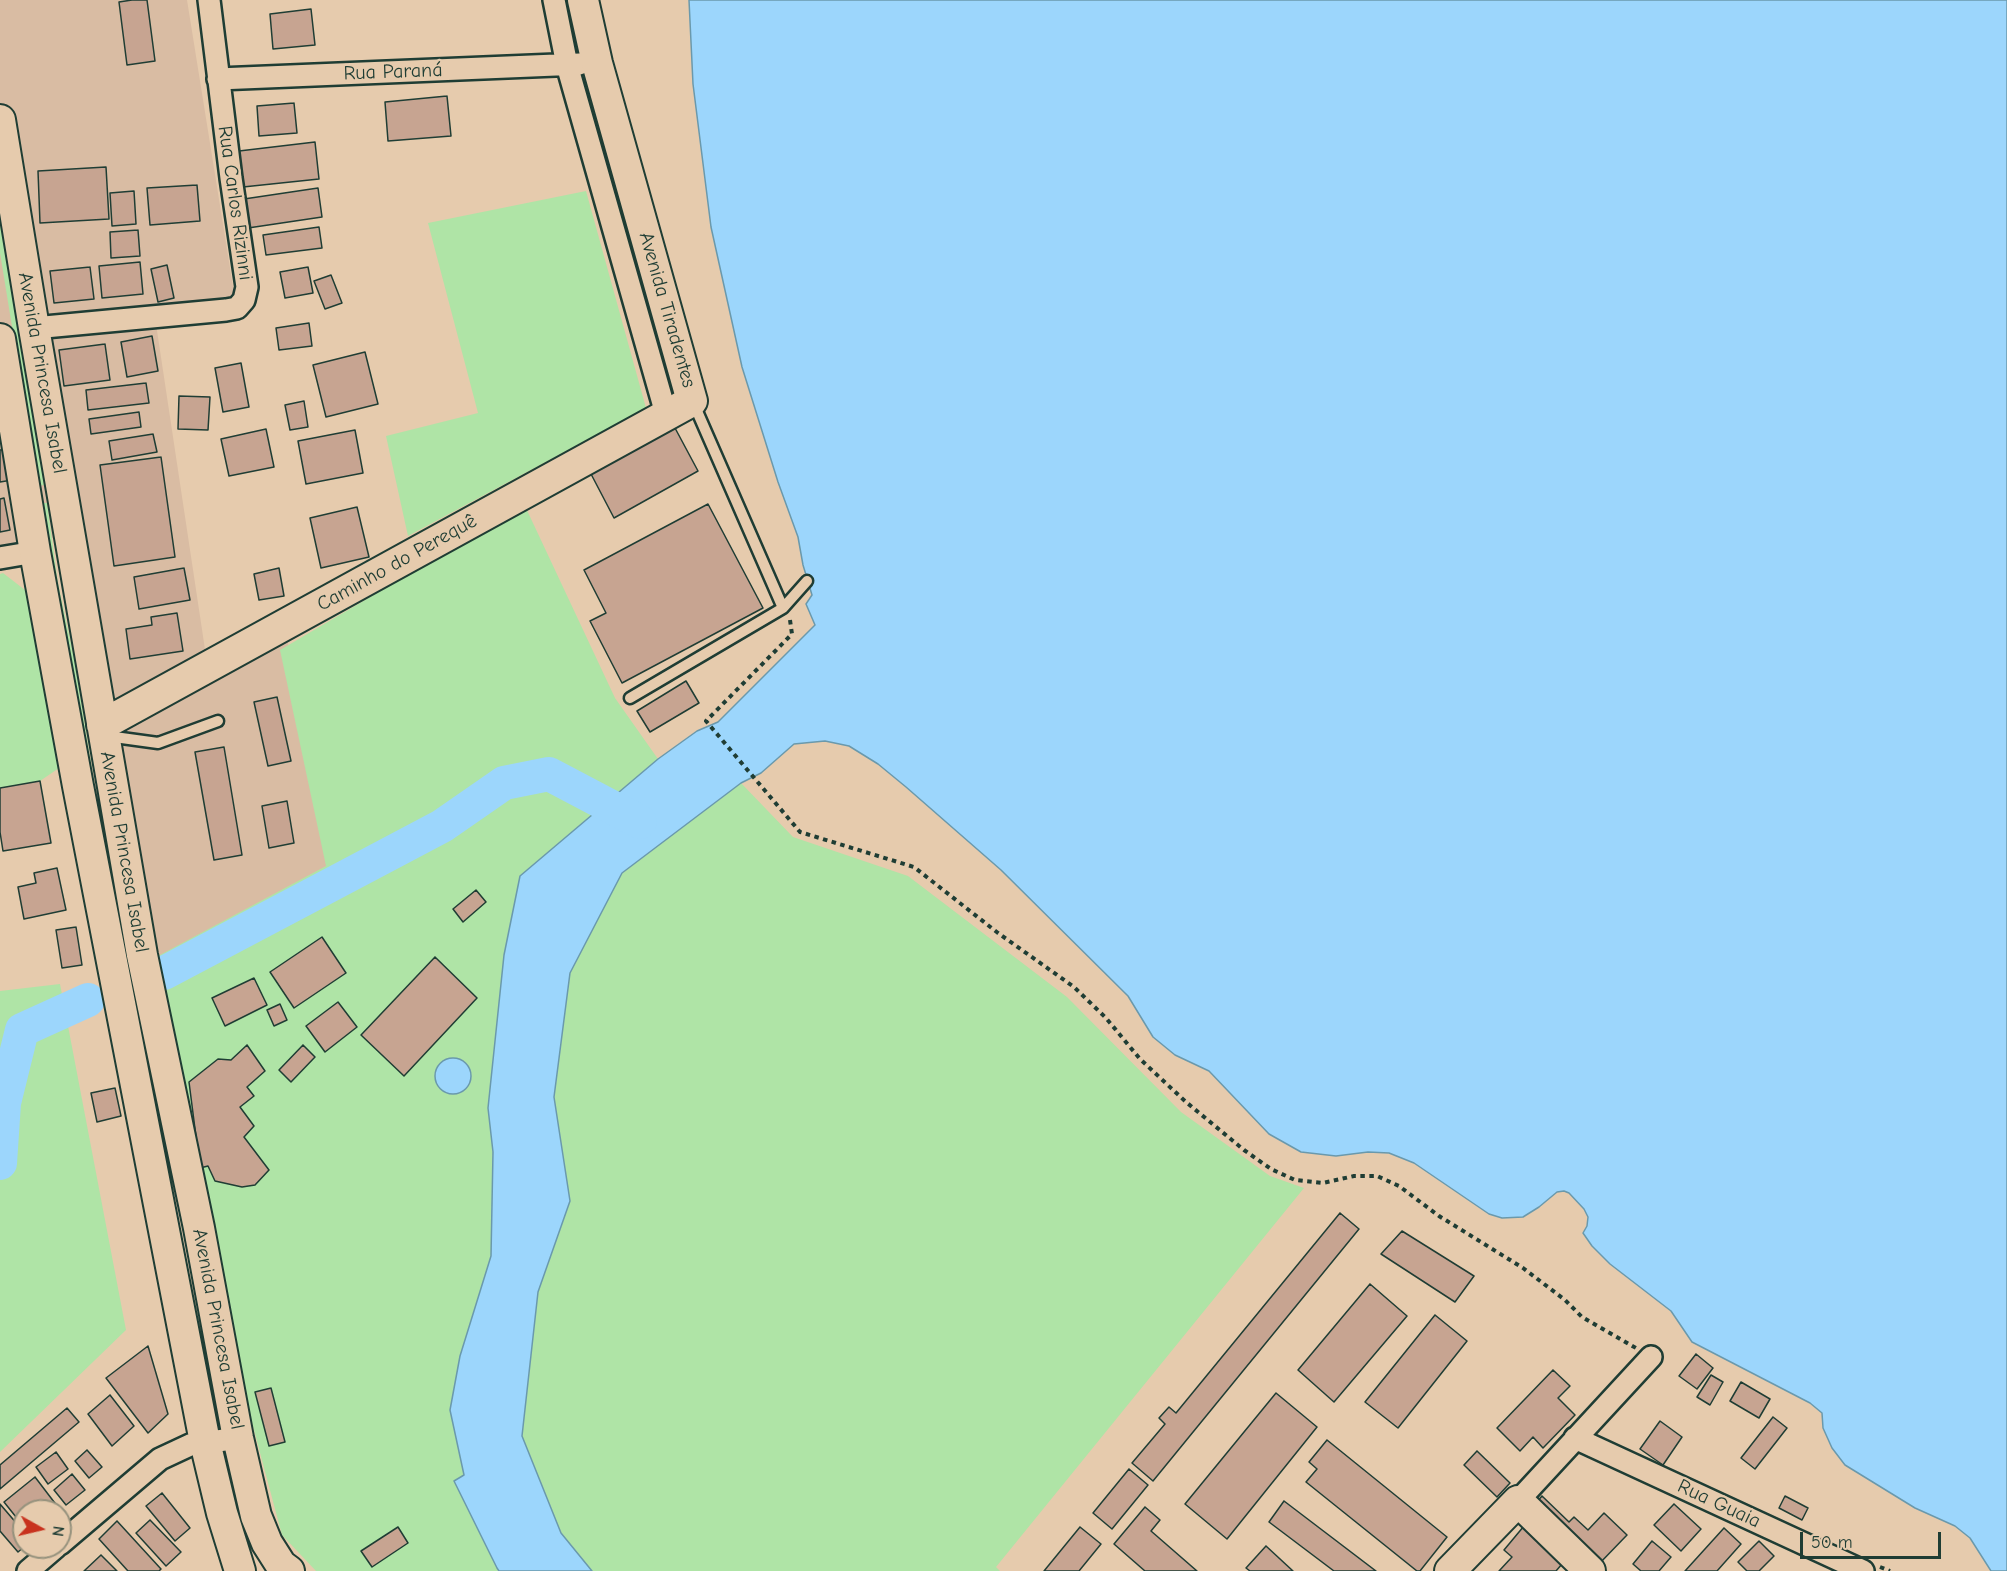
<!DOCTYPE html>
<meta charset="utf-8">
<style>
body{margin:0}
#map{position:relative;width:2007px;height:1571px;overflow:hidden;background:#e6cbad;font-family:"Comic Neue",sans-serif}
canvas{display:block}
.north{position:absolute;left:12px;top:1499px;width:60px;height:60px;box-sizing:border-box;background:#e6cbad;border:2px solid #96927d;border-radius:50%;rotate:98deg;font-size:16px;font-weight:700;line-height:24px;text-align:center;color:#1f3d34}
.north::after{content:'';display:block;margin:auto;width:21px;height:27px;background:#c8321e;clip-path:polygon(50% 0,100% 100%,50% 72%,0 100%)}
.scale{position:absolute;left:1800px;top:1532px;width:141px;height:27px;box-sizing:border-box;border:3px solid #1f3d34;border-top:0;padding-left:8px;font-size:18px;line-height:21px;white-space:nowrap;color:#1f3d34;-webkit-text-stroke:4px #e6cbad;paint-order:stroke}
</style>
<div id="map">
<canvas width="2007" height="1571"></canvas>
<div class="north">N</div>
<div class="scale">50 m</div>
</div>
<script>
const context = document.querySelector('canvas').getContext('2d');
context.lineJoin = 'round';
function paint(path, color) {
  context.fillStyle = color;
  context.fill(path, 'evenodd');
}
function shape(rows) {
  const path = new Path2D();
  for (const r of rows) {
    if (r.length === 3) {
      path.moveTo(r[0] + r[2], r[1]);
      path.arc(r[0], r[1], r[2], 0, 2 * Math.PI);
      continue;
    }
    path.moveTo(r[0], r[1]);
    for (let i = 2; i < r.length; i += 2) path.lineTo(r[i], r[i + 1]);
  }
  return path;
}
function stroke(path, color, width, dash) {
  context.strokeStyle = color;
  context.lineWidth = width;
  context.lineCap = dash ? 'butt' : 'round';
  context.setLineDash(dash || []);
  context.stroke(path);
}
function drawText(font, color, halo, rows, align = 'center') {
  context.font = font + ' "Comic Neue",sans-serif';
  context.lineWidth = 4.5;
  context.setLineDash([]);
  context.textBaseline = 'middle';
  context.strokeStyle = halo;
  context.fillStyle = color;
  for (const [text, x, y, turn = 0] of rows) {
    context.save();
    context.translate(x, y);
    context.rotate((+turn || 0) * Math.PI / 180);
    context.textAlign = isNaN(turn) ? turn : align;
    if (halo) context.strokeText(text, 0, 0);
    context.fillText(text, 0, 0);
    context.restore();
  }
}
const built = shape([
 [0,0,187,0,235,299,156,324,209,676,286,636,348,862,136,976,60,537,0,547]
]);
const green = shape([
 [586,191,646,408,408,536,386,436,478,413,428,223],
 [0,222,44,485,38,486,0,253],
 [42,503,47,503,58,583,74,658,133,1021,219,1431,213,1430,105,877,72,665,55,586],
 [525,506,615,698,658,759,520,876,488,1108,493,1152,491,1256,460,1356,450,1410,464,1475,499,1571,316,1571,282,1535,236,1363,193,1168,158,956,326,866,280,650],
 [3,573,25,590,59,768,40,781,0,788,0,574],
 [741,783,793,837,908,876,1067,997,1181,1112,1270,1176,1304,1188,996,1567,1000,1571,592,1571,561,1533,522,1436,538,1292,570,1201,554,1097,570,973,622,873],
 [60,984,126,1330,0,1452,0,991]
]);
const water = shape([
 [689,0,2007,0,2007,1571,1991,1571,1970,1538,1955,1526,1915,1508,1845,1465,1832,1448,1823,1428,1822,1413,1810,1403,1692,1342,1671,1311,1610,1264,1592,1246,1583,1233,1587,1226,1588,1217,1584,1209,1569,1193,1564,1191,1557,1192,1539,1207,1523,1217,1502,1218,1489,1214,1414,1163,1389,1153,1368,1152,1336,1156,1301,1152,1269,1134,1209,1071,1175,1055,1153,1037,1128,996,1001,870,906,787,878,764,849,746,825,741,794,744,761,773,741,783,622,873,570,973,554,1097,570,1201,538,1292,522,1436,561,1533,592,1571,499,1571,497,1568,454,1481,464,1475,450,1410,460,1356,491,1256,493,1152,488,1108,504,955,520,876,658,759,697,731,718,722,815,625,806,604,812,595,803,565,798,537,778,482,742,367,711,227,693,84,689,0],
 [453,1076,18]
]);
const river = shape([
 [164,973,442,826,504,783,549,774,640,822],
 [0,1163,4,1103,22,1030,88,1000]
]);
const building = shape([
 [132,0,147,0,155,61,127,65,119,2,132,0],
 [311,9,315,45,273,49,270,14,311,9],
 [447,96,451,136,388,141,385,102,447,96],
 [294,103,297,133,259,136,257,106,294,103],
 [315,142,319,179,243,187,239,151,315,142],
 [106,167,109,219,40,223,38,171,106,167],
 [197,185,200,221,150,225,147,188,197,185],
 [318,188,322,217,248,228,244,199,318,188],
 [134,191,136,224,112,226,110,193,134,191],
 [319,227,322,248,266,255,263,235,319,227],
 [138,230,140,256,111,258,110,232,138,230],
 [140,262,143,294,102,298,99,266,140,262],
 [167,265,174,298,158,302,151,269,167,265],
 [90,267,94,299,54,303,50,271,90,267],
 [308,267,313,293,285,298,280,272,308,267],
 [331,275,342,303,325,309,314,281,331,275],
 [309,323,312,346,279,350,276,328,309,323],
 [152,336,158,371,127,377,121,342,152,336],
 [105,344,110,380,64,386,59,350,105,344],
 [365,352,378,404,326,417,313,365,365,352],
 [241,363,249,407,223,412,215,368,241,363],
 [146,383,149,403,88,410,86,390,146,383],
 [179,396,210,397,208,430,178,429,179,396],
 [304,401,308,427,290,430,285,405,304,401],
 [139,412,141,427,91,434,89,419,139,412],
 [675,428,698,471,614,518,591,474,675,428],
 [266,429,274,467,229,476,221,439,266,429],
 [355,430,363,473,306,484,298,441,355,430],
 [153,434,157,452,112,460,109,441,153,434],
 [8,449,12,480,0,482,0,450,8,449],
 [161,457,175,557,114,566,100,465,161,457],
 [4,498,10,530,0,532,0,499,4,498],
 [708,504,763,608,622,683,590,621,606,613,584,570,708,504],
 [357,507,369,557,321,568,310,518,357,507],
 [184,568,190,600,139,609,134,577,184,568],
 [279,568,284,596,259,600,254,574,279,568],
 [177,613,183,651,130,659,126,629,152,625,151,617,177,613],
 [686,681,699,703,650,732,637,711,686,681],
 [277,697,291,761,268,766,254,702,277,697],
 [224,747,242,855,214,860,195,752,224,747],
 [40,781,51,843,3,851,0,832,0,788,40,781],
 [287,801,294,843,269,848,262,806,287,801],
 [57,868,66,910,24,919,18,887,36,883,34,873,57,868],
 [476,890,486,902,463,922,453,909,476,890],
 [76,927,82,965,62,968,56,930,76,927],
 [322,937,346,973,294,1008,270,972,322,937],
 [435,957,477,998,404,1076,361,1035,435,957],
 [254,978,267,1005,225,1026,212,998,254,978],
 [338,1002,357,1027,325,1052,306,1026,338,1002],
 [280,1004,287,1020,274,1026,267,1010,280,1004],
 [247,1045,265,1071,247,1087,254,1096,240,1107,254,1126,244,1137,269,1170,255,1185,242,1187,215,1181,208,1166,200,1168,189,1082,218,1059,231,1060,247,1045],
 [303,1045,315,1057,291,1082,279,1070,303,1045],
 [115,1088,121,1116,97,1122,91,1093,115,1088],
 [1340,1213,1359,1229,1153,1481,1132,1463,1165,1424,1159,1418,1169,1407,1176,1413,1340,1213],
 [1402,1231,1474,1276,1455,1302,1381,1254,1402,1231],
 [1370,1284,1407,1316,1334,1402,1298,1370,1370,1284],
 [1435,1315,1467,1341,1398,1428,1365,1402,1435,1315],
 [148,1346,168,1414,148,1433,106,1378,148,1346],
 [1696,1354,1713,1368,1697,1389,1679,1376,1696,1354],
 [1553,1370,1570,1386,1558,1398,1575,1415,1543,1448,1533,1437,1520,1451,1497,1428,1553,1370],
 [1711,1375,1723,1382,1710,1405,1697,1397,1711,1375],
 [1741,1382,1770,1399,1759,1418,1730,1401,1741,1382],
 [271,1388,285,1442,269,1446,255,1392,271,1388],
 [1276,1393,1317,1427,1227,1539,1185,1504,1276,1393],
 [110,1395,134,1426,112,1446,88,1414,110,1395],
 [67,1408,79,1422,0,1489,0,1465,67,1408],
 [1773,1417,1787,1428,1755,1469,1741,1458,1773,1417],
 [1660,1421,1682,1437,1663,1465,1640,1449,1660,1421],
 [1327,1440,1447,1537,1420,1571,1417,1571,1306,1482,1317,1469,1309,1462,1327,1440],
 [87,1450,102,1467,89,1478,75,1461,87,1450],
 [1477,1451,1510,1483,1497,1497,1464,1465,1477,1451],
 [56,1452,68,1469,48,1484,36,1467,56,1452],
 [1129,1469,1148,1485,1112,1529,1093,1513,1129,1469],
 [72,1474,85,1490,66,1505,54,1490,72,1474],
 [35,1477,64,1515,60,1519,60,1511,24,1511,24,1527,4,1502,35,1477],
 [162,1493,190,1528,175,1541,146,1506,162,1493],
 [1542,1496,1569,1522,1574,1517,1588,1530,1604,1513,1627,1535,1598,1565,1534,1505,1542,1496],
 [1785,1496,1808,1508,1802,1520,1779,1508,1785,1496],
 [1284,1501,1376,1571,1334,1571,1269,1522,1284,1501],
 [0,1504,24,1532,24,1547,18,1552,0,1531,0,1504],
 [1674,1504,1701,1529,1681,1551,1654,1525,1674,1504],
 [1145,1507,1160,1520,1151,1531,1197,1571,1145,1571,1114,1544,1145,1507],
 [150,1520,181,1552,166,1566,136,1533,150,1520],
 [117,1521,161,1569,159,1571,128,1571,99,1539,117,1521],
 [1524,1526,1562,1564,1556,1571,1499,1571,1512,1557,1504,1550,1524,1526],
 [398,1527,408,1543,372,1567,361,1551,398,1527],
 [1080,1527,1101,1544,1079,1571,1044,1571,1080,1527],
 [1724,1528,1741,1544,1717,1571,1685,1571,1724,1528],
 [1652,1541,1671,1557,1659,1571,1641,1571,1633,1564,1652,1541],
 [1759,1541,1774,1556,1759,1571,1747,1571,1738,1562,1759,1541],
 [1266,1546,1293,1571,1250,1571,1246,1568,1266,1546],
 [101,1555,117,1571,84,1571,101,1555]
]);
const path = shape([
 [790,620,792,634,706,721,800,832,914,867,998,933,1074,987,1106,1018,1140,1059,1186,1102,1244,1150,1271,1169,1295,1180,1323,1183,1354,1176,1377,1176,1399,1186,1439,1216,1523,1268,1565,1300,1582,1317,1636,1348],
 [1880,1567,1890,1571]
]);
const service = shape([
 [693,402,783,608],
 [630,698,783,608,807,581],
 [107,736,158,743,218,721]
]);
const minor = shape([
 [554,0,567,65,666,414],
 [218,79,580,64],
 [34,328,226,310,237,308,244,300,247,287,231,178,209,0],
 [0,558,35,552],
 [1575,1438,1863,1571],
 [1518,1501,1651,1357],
 [60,1544,160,1459,190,1445,238,1438],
 [28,1571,56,1547]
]);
const secondary = shape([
 [0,120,34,328,142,955,199,1228,238,1438,256,1516,267,1543,281,1565,289,1571],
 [0,339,35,552,78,786,205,1442,222,1513,240,1571],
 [102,725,692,401,597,63,583,0],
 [1450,1571,1518,1501,1590,1571]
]);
const streetNames = [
 ["Rua Paraná",393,72,-2],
 ["Rua Carlos Rizinni",235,203,82],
 ["Avenida Tiradentes",667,310,74],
 ["Avenida Princesa Isabel",42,373,80],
 ["Caminho do Perequê",397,563,-29],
 ["Avenida Princesa Isabel",124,852,80],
 ["Avenida Princesa Isabel",218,1329,79],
 ["Rua Guaia",1719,1504,25]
];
paint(built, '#d9bca3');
paint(green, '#afe4a6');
paint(water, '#9cd6fc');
stroke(water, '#6a99ac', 1.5);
stroke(river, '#9cd6fc', 34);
paint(building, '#c7a491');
stroke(building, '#1f3d34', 1.5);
stroke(service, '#1f3d34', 15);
stroke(minor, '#1f3d34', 26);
stroke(secondary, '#1f3d34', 34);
stroke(path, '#1f3d34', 4, [4.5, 4.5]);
stroke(service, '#e6cbad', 10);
stroke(minor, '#e6cbad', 21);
stroke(secondary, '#e6cbad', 30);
drawText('20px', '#1f3d34', '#e6cbad', streetNames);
</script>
